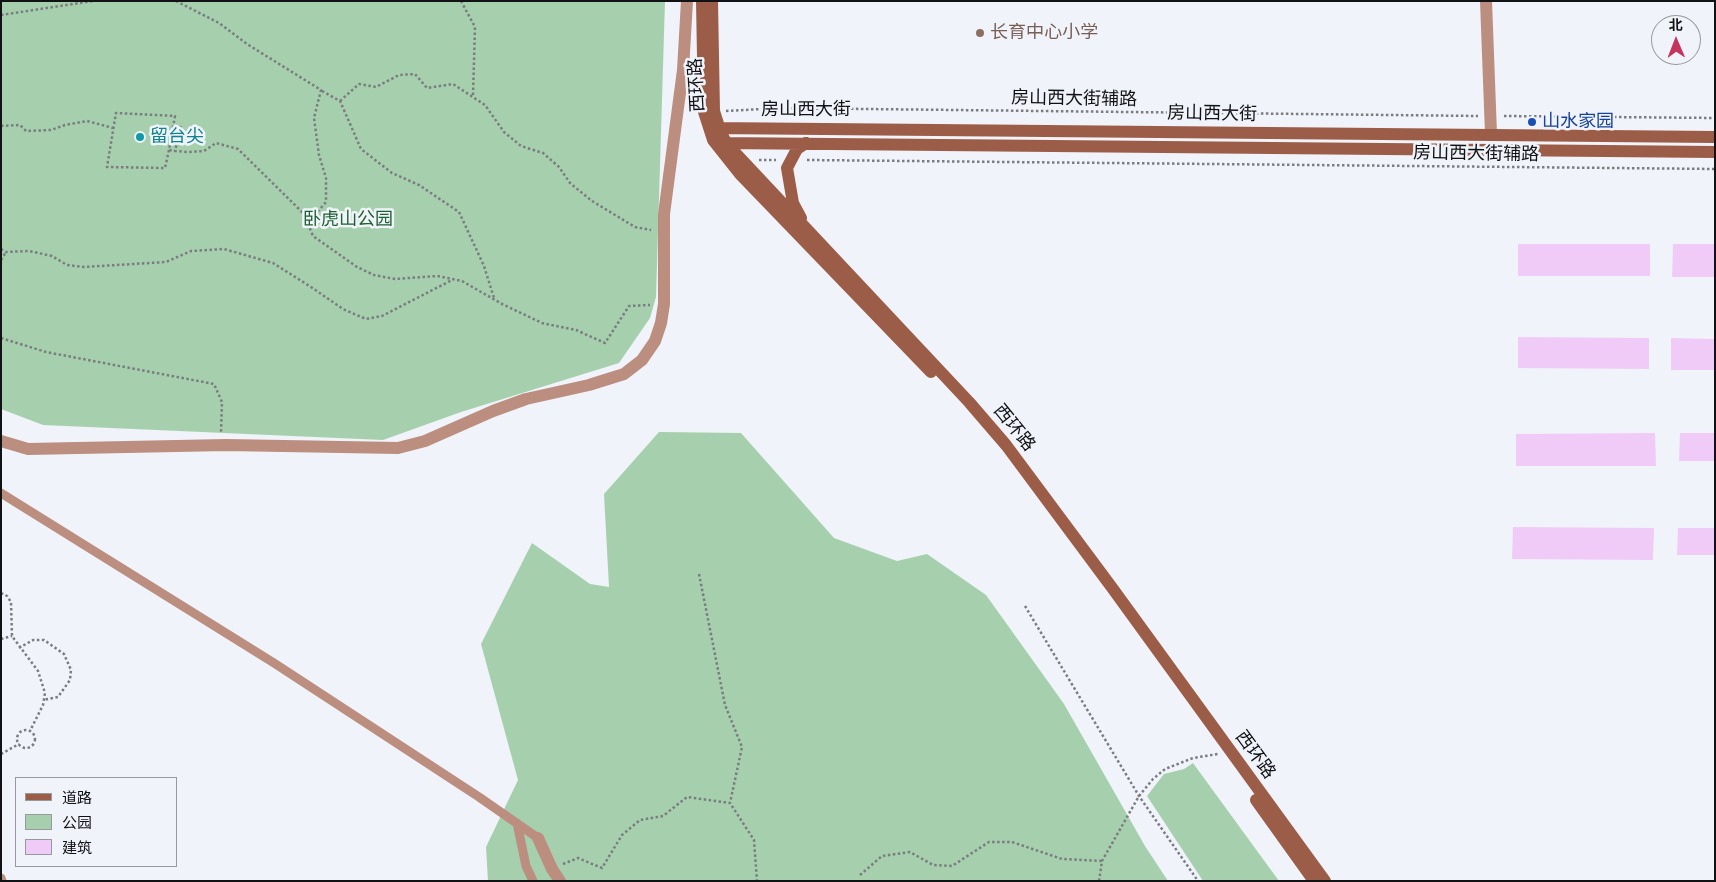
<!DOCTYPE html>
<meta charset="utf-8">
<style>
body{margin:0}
#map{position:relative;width:1716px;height:882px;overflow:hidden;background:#f0f3f9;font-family:"Fira Sans Condensed","Noto Sans SC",sans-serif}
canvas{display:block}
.frame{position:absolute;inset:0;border:2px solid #111214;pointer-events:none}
.legend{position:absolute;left:15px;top:777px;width:162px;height:90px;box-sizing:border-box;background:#f0f3f9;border:1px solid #97999d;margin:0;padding:6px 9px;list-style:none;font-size:15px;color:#111214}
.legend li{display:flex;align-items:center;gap:10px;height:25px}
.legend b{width:25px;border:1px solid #97999d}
.north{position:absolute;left:1651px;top:15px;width:50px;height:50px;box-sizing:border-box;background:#f0f3f9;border:1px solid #97999d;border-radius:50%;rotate:359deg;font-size:14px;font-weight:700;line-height:20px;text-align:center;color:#111214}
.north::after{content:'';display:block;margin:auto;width:18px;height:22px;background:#c4355e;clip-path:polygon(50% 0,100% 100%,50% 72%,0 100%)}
</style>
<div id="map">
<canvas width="1716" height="882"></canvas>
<div class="frame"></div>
<ul class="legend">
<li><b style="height:6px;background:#9c5d48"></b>道路</li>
<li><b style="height:14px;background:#a6d0ad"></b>公园</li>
<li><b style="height:14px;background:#f1cbf8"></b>建筑</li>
</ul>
<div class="north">北</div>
</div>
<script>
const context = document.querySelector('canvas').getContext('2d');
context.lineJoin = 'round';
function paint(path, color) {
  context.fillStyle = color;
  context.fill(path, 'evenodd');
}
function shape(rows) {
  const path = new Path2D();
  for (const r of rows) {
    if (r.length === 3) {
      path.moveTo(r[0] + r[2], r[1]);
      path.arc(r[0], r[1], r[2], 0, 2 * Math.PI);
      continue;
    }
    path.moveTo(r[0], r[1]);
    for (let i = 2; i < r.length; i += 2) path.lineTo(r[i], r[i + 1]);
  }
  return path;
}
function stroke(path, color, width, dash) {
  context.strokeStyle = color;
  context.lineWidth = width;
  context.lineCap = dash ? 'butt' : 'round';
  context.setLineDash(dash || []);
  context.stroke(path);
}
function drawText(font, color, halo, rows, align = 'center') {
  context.font = font + ' "Fira Sans Condensed","Noto Sans SC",sans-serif';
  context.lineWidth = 5;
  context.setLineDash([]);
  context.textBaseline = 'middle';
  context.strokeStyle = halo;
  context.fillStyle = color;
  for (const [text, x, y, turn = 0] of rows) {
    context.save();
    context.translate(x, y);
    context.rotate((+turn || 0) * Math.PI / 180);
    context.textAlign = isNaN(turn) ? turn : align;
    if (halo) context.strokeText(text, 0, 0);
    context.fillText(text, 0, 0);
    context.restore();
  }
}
const green = shape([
 [1,1,665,1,656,297,650,318,619,363,461,412,383,440,43,425,1,409],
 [659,432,741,433,834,538,897,561,927,554,986,595,1064,704,1145,846,1168,881,488,881,486,847,518,780,481,644,532,543,590,584,609,587,604,494],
 [1193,763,1279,881,1203,881,1147,796,1164,774,1184,769]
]);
const building = shape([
 [1518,244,1650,244,1650,276,1518,276],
 [1673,244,1715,244,1715,277,1672,277],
 [1518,337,1649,338,1649,369,1518,368],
 [1671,338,1715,339,1715,370,1671,370],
 [1655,433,1656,466,1516,466,1516,434],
 [1680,433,1715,433,1715,461,1679,461],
 [1513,527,1654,528,1653,560,1512,559],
 [1678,528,1715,528,1715,555,1677,555]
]);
const path = shape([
 [176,1,219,23,247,44,321,90,314,118,319,155,326,178,326,202,308,223],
 [461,1,475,27,473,96],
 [1,15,93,1],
 [322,91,340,101,361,149,392,173,419,185,459,212,484,266,494,298],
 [340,101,359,84,376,87,399,75,415,74,427,88,453,84,485,105,504,132,521,146,543,153,559,167,570,183,592,201,635,227,651,230],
 [726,111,780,108,1478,116],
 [1504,116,1715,118],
 [1,126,20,125,26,131,51,130,65,125,87,121,113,128],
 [181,126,175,151,188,152,204,151,216,143,238,149,304,214,313,236,357,267,374,275,395,279,437,276,462,281,502,304,542,323,576,330,605,343,629,306,650,305],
 [169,150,165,168,107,167,116,113,175,116,169,150,175,151],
 [759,160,776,160],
 [807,160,1715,169],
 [1,249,6,252,29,251,52,256,67,265,84,267,166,262,191,251,224,249,273,263,311,287,343,309,366,319,382,316,452,280],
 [1,260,6,252],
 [1,338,46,352,214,384,222,402,221,432],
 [699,574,725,705,742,747,730,803],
 [1,593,7,596,11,602,12,636,38,671,45,693,43,705,30,731],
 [1025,606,1139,796,1198,881],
 [1,639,12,636],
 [19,648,33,640,44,640,64,654,71,670,70,680,58,697,43,700],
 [26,739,9],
 [1,754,19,744],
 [563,864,578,858,602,868,622,835,640,820,663,816,687,797,730,803,754,840,757,881],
 [860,875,882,856,910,852,933,865,952,866,989,842,1012,842,1062,859,1102,861],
 [1099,881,1102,861,1139,796,1153,779,1165,769,1193,758,1218,754]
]);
const lane = shape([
 [1,493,274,663,479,797,538,838],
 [517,823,526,866,533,881],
 [1,878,2,881]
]);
const street = shape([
 [1486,1,1491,134],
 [1,441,28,449,226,445,398,448,425,441,493,411,526,399,589,385,624,374,642,360,655,341,661,323,664,304,664,214,683,70,687,1],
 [538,838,552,869,560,881]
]);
const secondary = shape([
 [702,1,704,112,713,140,740,174,931,372],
 [712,1,714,111,721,133,727,144,969,402,1006,445,1113,589,1325,881],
 [712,128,1715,137],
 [720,143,1715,152],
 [801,218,793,203,787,168,797,149,806,143],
 [1256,800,1314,881]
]);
const markers = [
 [980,33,5,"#8d6e63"],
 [1532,122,5,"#1a4fb4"],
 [140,137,5,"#0f9aa8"]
];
const educationNames = [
 ["长育中心小学",990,33]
];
const streetNames = [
 ["西环路",697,85,-93],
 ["房山西大街辅路",1074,99,1],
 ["房山西大街",806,110],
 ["房山西大街",1212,114,1],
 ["房山西大街辅路",1476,154,1],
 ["西环路",1014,428,51],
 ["西环路",1255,755,54]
];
const transitNames = [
 ["山水家园",1542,122]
];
const cultureNames = [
 ["留台尖",150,137]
];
const parkNames = [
 ["卧虎山公园",348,220]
];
paint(green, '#a6d0ad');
paint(building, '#f1cbf8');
stroke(path, '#7a7c80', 2.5, [2.5, 2.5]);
stroke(lane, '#bb8e7f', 9);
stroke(street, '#bb8e7f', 12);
stroke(secondary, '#9c5d48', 12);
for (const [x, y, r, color] of markers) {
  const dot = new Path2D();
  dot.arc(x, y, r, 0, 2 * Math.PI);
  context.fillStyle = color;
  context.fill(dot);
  stroke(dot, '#f0f3f9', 2);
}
drawText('18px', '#785e54', '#f0f3f9', educationNames, 'left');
drawText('18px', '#111214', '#f0f3f9', streetNames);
drawText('18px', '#164399', '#f0f3f9', transitNames, 'left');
drawText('18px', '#0d838f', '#f0f3f9', cultureNames, 'left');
drawText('18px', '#1f6232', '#f0f3f9', parkNames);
</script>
